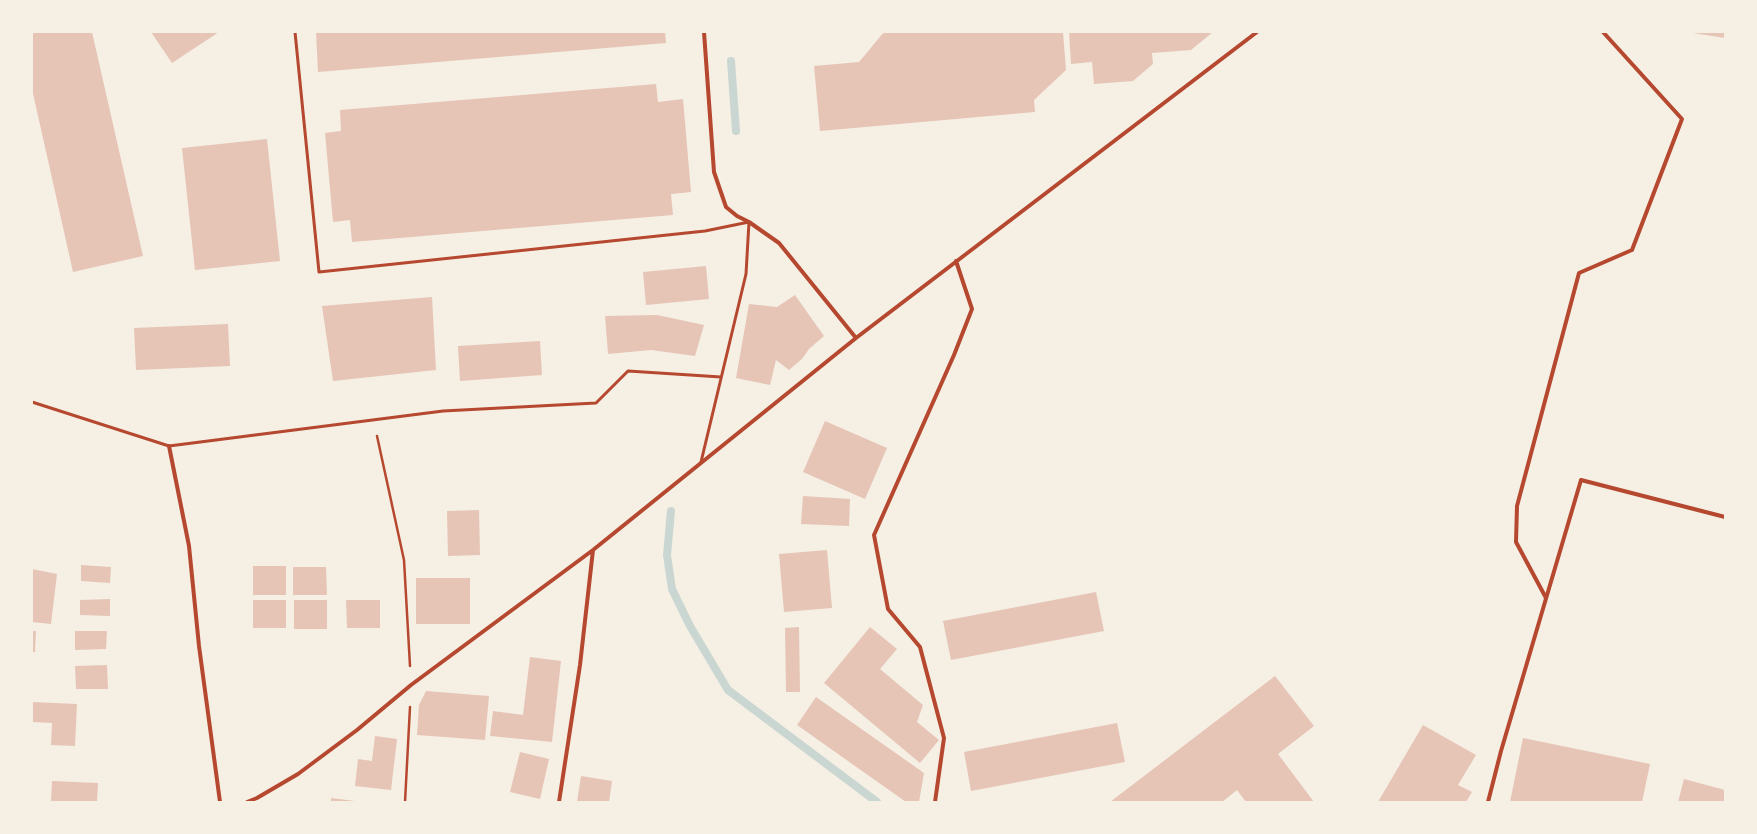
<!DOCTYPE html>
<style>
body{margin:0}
#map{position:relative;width:1757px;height:834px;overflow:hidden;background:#f6efe4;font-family:Roboto,sans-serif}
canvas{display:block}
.frame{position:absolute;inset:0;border:33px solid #f6efe4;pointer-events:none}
</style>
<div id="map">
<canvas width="1757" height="834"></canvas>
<div class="frame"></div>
</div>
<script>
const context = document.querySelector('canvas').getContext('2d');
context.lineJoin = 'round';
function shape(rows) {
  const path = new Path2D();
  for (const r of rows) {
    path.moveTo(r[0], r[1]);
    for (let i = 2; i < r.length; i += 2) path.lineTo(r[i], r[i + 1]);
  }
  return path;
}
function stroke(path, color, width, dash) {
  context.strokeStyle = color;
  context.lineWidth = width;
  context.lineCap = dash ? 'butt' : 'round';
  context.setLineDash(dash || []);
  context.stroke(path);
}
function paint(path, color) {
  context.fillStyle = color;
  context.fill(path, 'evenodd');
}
const stream = shape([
 [731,61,736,131],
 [671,511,667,555,672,589,690,626,728,690,877,802]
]);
const building = shape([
 [32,32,92,32,143,256,73,272,32,89],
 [151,32,219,32,172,63],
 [316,32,665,32,666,43,318,72],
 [884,32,1063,32,1066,70,1034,100,1035,112,820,131,814,66,859,62],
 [1069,32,1213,32,1191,50,1152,53,1153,64,1133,81,1094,84,1092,62,1071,64],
 [1693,32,1725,32,1725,38,1693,33],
 [656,84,658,102,683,99,691,192,671,194,673,215,352,242,350,220,333,222,325,133,341,131,340,110],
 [267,139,280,261,195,270,182,148],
 [706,266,709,299,646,305,643,272],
 [795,295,824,336,809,349,802,359,789,370,776,360,770,385,736,378,749,304,777,307],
 [432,297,436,370,333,381,322,306],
 [657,315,704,325,695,356,651,350,608,354,605,316],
 [228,324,230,366,136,370,134,328],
 [540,341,542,375,460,381,458,346],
 [825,421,887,448,865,499,803,472],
 [803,496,850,499,849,526,801,524],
 [479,510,480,555,448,556,447,511],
 [827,550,832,608,784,612,779,554],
 [81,565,111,567,110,583,81,581],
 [253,566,286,566,286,595,253,595],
 [293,567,326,567,327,595,293,595],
 [32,569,57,574,51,624,32,622],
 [416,578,470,578,470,624,416,624],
 [1096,592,1104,631,951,660,943,621],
 [110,599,110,616,80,615,80,600],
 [253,600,286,600,286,628,253,628],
 [294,600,327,600,327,629,294,629],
 [346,600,380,600,380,628,347,628],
 [799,627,800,692,786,692,785,628],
 [870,627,897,649,880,669,923,705,917,722,939,740,920,763,824,683],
 [32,631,36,631,35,652,32,652],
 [75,631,107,631,106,649,75,650],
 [530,657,561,661,552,742,490,736,493,711,523,715],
 [107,665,108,689,76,689,75,666],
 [1275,676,1314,726,1278,754,1314,802,1246,802,1237,790,1222,802,1110,802],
 [426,691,489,696,485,740,417,735,419,705],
 [816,697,924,773,919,802,906,802,797,725],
 [32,702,77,704,75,746,51,745,52,723,32,722],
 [1117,723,1125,762,971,791,964,752],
 [1423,725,1476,755,1458,785,1472,792,1466,802,1378,802],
 [375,736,397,739,391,790,355,786,358,759,372,761],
 [1523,738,1650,764,1642,802,1510,802],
 [520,752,549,759,540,799,510,792],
 [581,776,612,781,609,802,577,802],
 [1684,779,1725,790,1725,802,1678,802],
 [52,781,98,783,97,802,51,802],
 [331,798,355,801,355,802,331,802]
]);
const path = shape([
 [377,436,404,560,410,666],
 [405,802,410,707]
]);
const service = shape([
 [295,32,319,272,705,231,749,222,746,274,701,462],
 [32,402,169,446,443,411,596,403,628,371,721,377]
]);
const minor = shape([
 [704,32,714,172,726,207,737,216,749,222,779,243,856,338],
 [169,446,189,546,199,646,220,802],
 [1546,598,1516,542,1517,506,1579,273,1632,250,1682,119,1603,32],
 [247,802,257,798,298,774,357,730,411,685,593,550,856,338,1257,32],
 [559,802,580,665,593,550],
 [935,802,944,738,920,647,888,609,874,535,954,355,972,309,956,261],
 [1488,802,1501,751,1581,480,1725,517]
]);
stroke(stream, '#c9d6d2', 8);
paint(building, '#e6c5b7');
stroke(path, '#b5482f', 2.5);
stroke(service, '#b5482f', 3);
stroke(minor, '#b5482f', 4);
</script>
